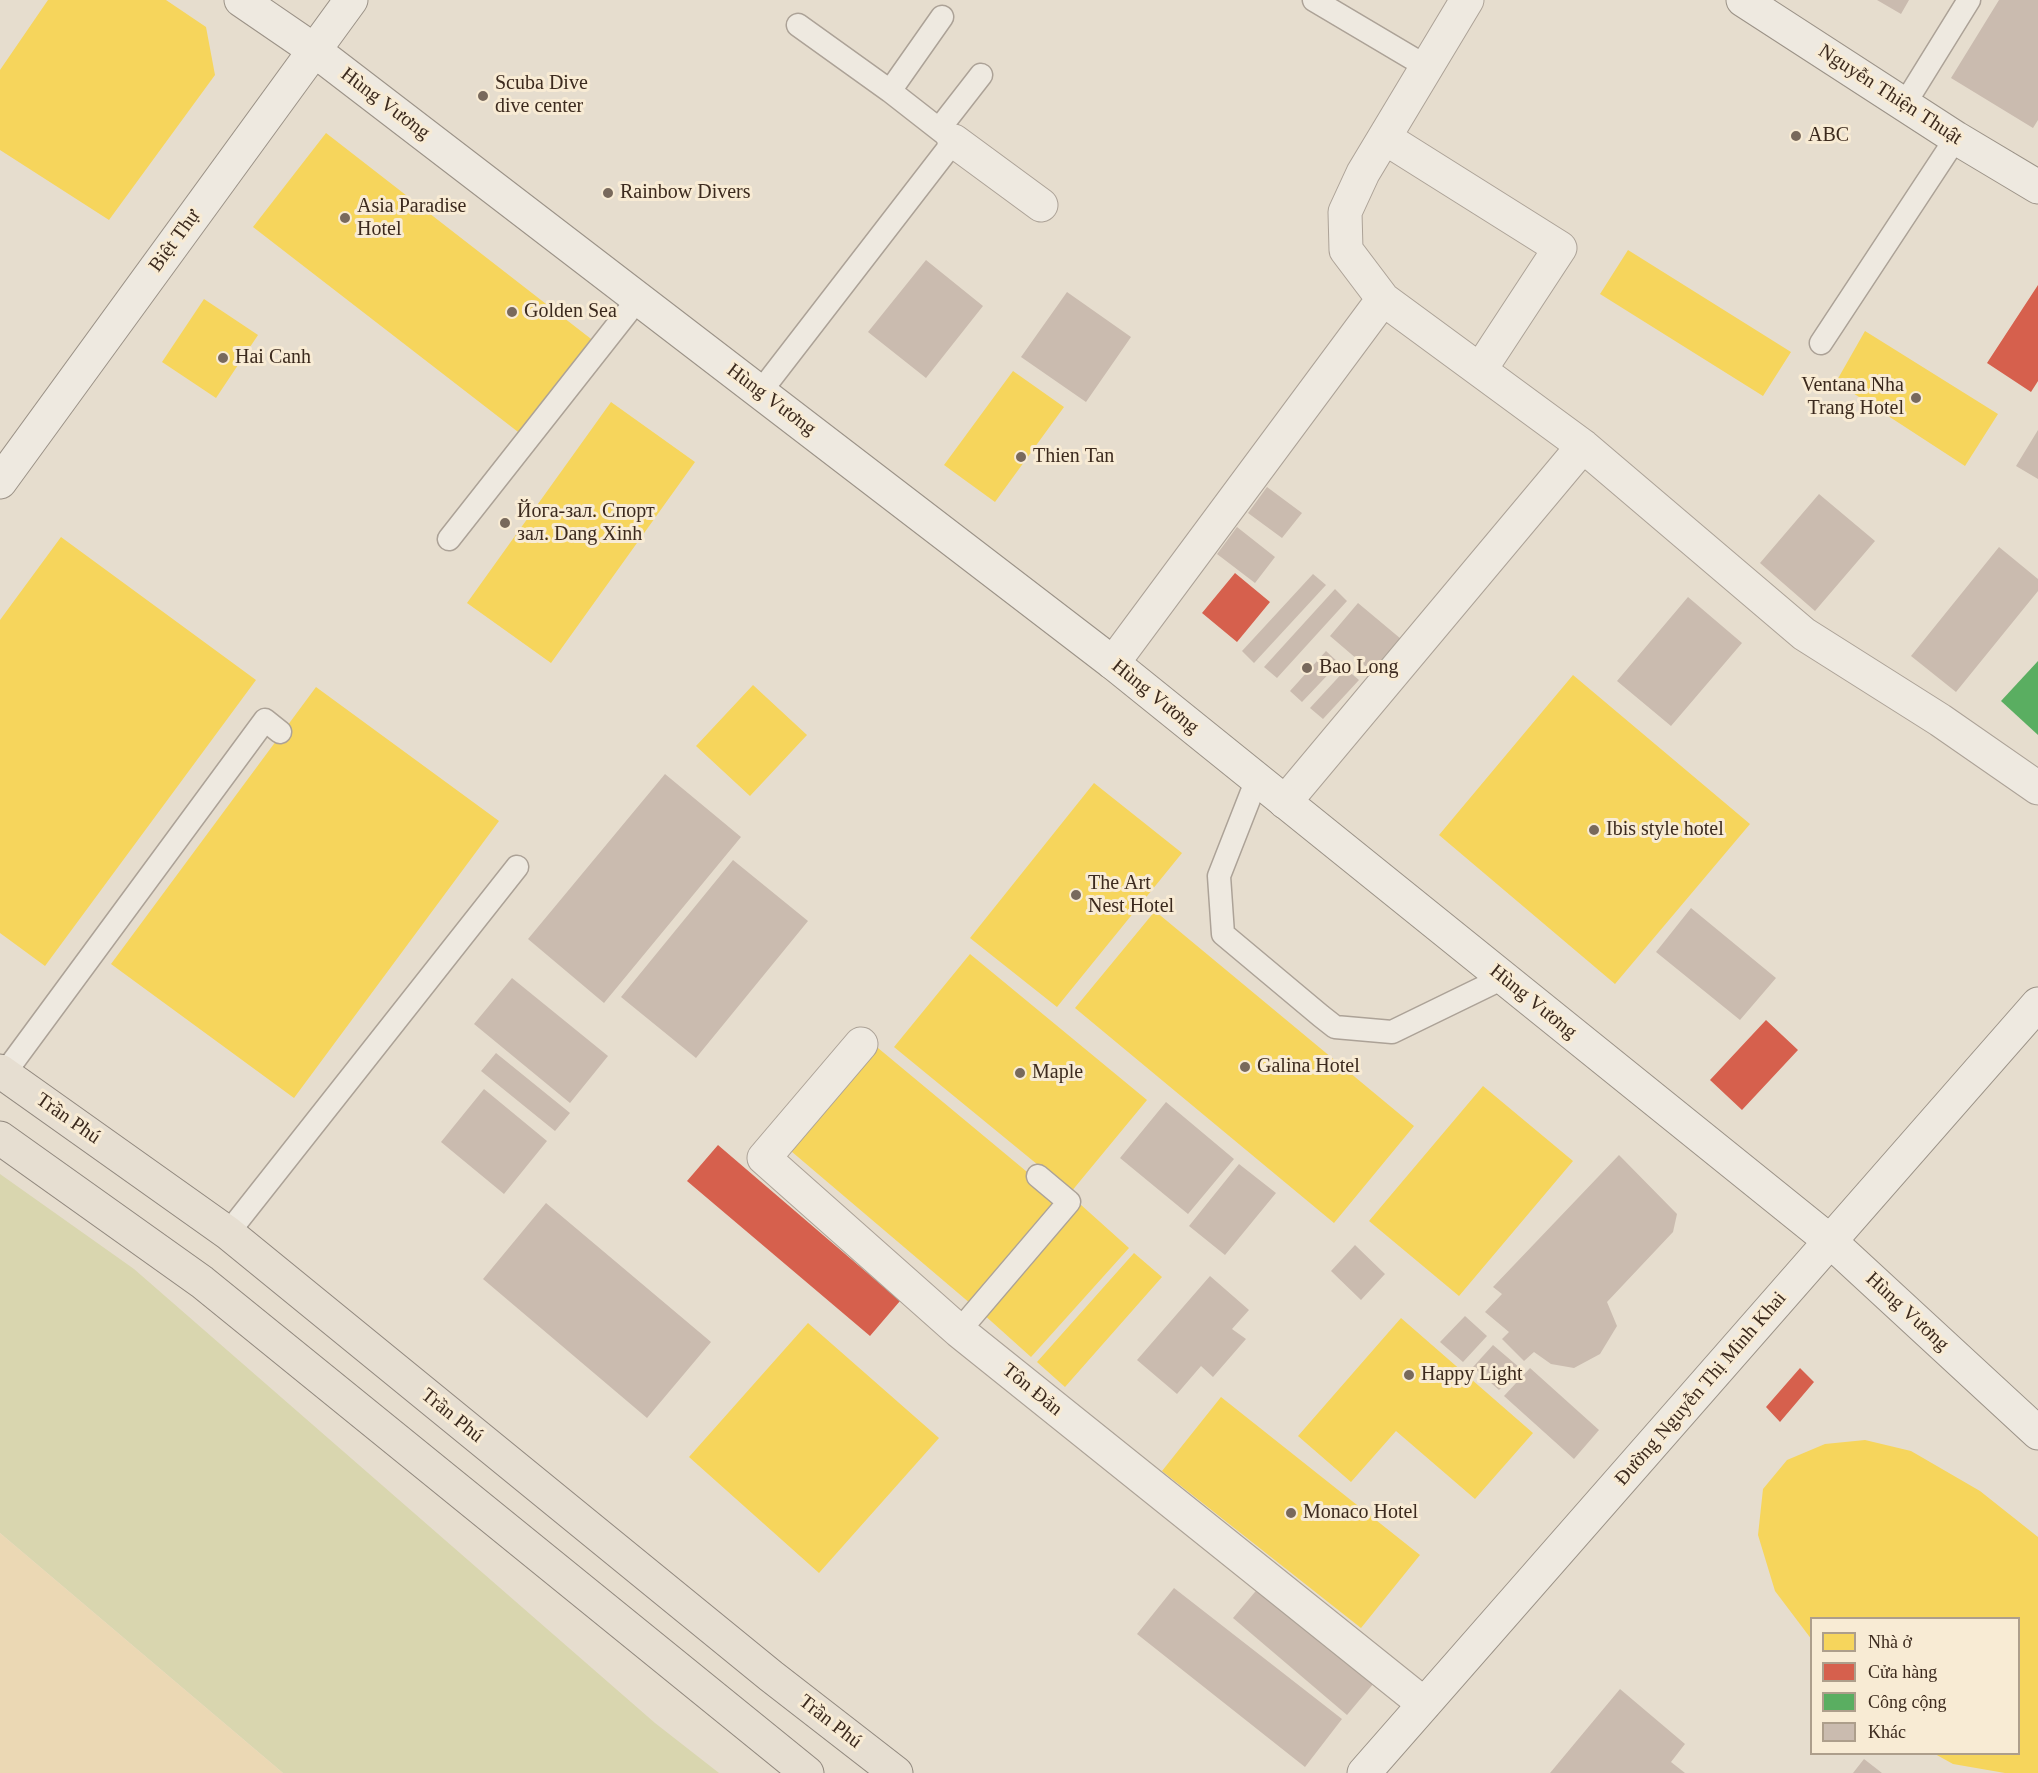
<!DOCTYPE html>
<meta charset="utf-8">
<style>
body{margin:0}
#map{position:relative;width:2038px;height:1773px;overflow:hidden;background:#e6ddce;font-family:Georgia,serif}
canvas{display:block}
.legend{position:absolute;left:1810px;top:1617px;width:210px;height:138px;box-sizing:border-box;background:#f8ebd4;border:2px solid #ad9e8b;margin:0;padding:8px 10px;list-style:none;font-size:18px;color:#3c2a1e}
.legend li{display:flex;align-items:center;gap:12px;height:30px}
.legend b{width:30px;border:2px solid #ad9e8b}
</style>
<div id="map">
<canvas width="2038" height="1773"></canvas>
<ul class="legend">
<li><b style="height:16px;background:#f6d55c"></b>Nhà ở</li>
<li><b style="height:16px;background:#d6604d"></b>Cửa hàng</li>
<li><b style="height:16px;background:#5aae61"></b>Công cộng</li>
<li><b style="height:16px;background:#cabbaf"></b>Khác</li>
</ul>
</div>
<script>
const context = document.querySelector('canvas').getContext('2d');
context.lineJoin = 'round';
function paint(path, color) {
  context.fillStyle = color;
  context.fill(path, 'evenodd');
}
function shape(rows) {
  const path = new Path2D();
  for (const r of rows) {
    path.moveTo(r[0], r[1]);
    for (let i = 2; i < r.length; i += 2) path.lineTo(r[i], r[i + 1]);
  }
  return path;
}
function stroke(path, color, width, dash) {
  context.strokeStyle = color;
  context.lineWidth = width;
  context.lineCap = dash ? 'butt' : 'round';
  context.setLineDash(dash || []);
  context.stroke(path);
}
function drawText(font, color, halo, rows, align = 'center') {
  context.font = font + ' Georgia,serif';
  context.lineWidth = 6;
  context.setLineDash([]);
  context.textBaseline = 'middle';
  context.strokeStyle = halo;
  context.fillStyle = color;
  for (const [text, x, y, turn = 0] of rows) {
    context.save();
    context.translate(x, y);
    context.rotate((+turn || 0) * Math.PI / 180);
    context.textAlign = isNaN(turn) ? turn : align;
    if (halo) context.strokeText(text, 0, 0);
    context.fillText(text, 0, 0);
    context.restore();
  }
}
const green = shape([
 [0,1174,134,1269,655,1723,719,1773,283,1773,0,1533]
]);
const sand = shape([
 [0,1533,283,1773,0,1773]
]);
const homes = shape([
 [48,0,166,0,206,27,215,75,109,220,0,150,0,70],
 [326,133,595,342,522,435,253,227],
 [1628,250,1791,352,1763,396,1600,294],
 [204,299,258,335,216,398,162,362],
 [1865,331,1998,414,1965,466,1836,382],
 [1013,371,1064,407,995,502,944,465],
 [611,402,695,462,551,663,467,603],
 [61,537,256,680,45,966,0,933,0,620],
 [1573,675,1750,824,1615,984,1439,835],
 [753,685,807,735,750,796,696,746],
 [316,687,499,821,294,1098,111,964],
 [1094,783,1182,853,1057,1007,970,938],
 [1155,911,1414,1126,1334,1223,1075,1008],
 [970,954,1147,1100,1071,1192,894,1047],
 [866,1038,1062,1201,971,1304,778,1140],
 [1483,1086,1573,1161,1459,1296,1369,1221],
 [1080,1204,1129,1248,1031,1357,982,1313],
 [1134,1253,1162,1277,1065,1387,1037,1362],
 [1401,1318,1533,1433,1475,1499,1396,1431,1351,1482,1298,1436],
 [808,1323,939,1438,819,1573,689,1457],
 [1221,1397,1420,1555,1361,1628,1162,1471],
 [1865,1440,1911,1451,1980,1491,2038,1537,2038,1773,2005,1773,1953,1764,1935,1754,2018,1754,2018,1618,1812,1618,1812,1640,1775,1591,1758,1535,1763,1489,1787,1460,1825,1444]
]);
const shops = shape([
 [2038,285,2038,381,2031,392,1987,363],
 [1235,573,1270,602,1237,642,1202,613],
 [1766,1020,1798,1050,1742,1110,1710,1080],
 [718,1145,900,1301,870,1336,687,1181],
 [1800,1368,1814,1382,1780,1422,1766,1407]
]);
const public = shape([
 [2038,661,2038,735,2001,701]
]);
const building = shape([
 [1877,0,1909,0,1901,14],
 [1999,0,2038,0,2038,120,2033,128,1951,78],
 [926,260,983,306,926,378,868,332],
 [1067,292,1131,337,1086,402,1021,357],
 [2038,430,2038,479,2016,466],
 [1267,487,1302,513,1282,538,1248,513],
 [1819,494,1875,541,1815,611,1760,563],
 [1237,527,1275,557,1255,583,1217,554],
 [1999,547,2038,579,2038,591,1956,692,1911,656],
 [1313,574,1326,585,1254,663,1242,651],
 [1335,589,1347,601,1277,678,1264,667],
 [1688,597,1742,643,1671,726,1617,681],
 [1358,603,1407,644,1378,677,1330,636],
 [1326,651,1339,663,1302,702,1290,691],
 [1346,669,1359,680,1323,719,1310,708],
 [665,774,741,837,604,1003,528,939],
 [733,860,808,921,696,1058,621,997],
 [1691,908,1776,978,1740,1020,1656,952],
 [512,978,608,1056,570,1103,474,1024],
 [496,1053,570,1113,555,1131,481,1071],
 [484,1089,547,1141,504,1194,441,1142],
 [1166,1102,1234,1159,1188,1214,1120,1158],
 [1619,1155,1677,1214,1673,1232,1607,1302,1617,1326,1600,1354,1574,1368,1551,1364,1534,1352,1524,1361,1502,1339,1509,1332,1485,1312,1502,1294,1493,1287],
 [1239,1164,1276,1193,1225,1255,1189,1226],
 [546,1203,711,1342,647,1418,483,1279],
 [1355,1245,1385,1274,1361,1300,1331,1271],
 [1210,1276,1249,1310,1232,1329,1246,1339,1213,1377,1201,1366,1177,1394,1137,1360],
 [1465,1316,1487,1336,1463,1362,1440,1342],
 [1493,1345,1520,1368,1499,1390,1473,1367],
 [1530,1368,1599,1430,1574,1459,1504,1396],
 [1260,1586,1374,1683,1347,1715,1233,1618],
 [1174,1588,1342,1719,1305,1767,1137,1634],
 [1620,1689,1685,1744,1671,1762,1685,1773,1550,1773],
 [1864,1759,1882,1773,1853,1773]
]);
const lane = shape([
 [1314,0,1427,67],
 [798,25,890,91],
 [1904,105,1969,0],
 [939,129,981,75],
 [1821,343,1956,138],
 [761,391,954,141,890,91,942,17],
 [449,539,638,299],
 [1257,779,1219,876,1223,934,1321,1016,1335,1027,1392,1032,1503,978],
 [4,1074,265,720,280,732],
 [228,1233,517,867],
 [959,1331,1069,1202,1038,1176]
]);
const street = shape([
 [1467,0,1363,173,1345,212,1346,250,1383,299,1583,446,1804,634,1940,720,2038,788],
 [1385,138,1560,248,1480,370],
 [954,141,1041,205],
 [1113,663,1383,299],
 [1285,802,1583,446],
 [861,1044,764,1158,959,1331,1424,1704]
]);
const secondary = shape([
 [241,0,314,50,1113,663,1830,1241,2038,1433],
 [1743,0,1956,138,2038,187],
 [0,482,351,0],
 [1364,1773,2038,1004]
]);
const primary = shape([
 [0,1071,228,1233,771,1676,896,1773],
 [0,1138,202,1282,807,1773]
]);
const markers = [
 [483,96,6,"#78695c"],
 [1796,136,6,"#78695c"],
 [608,193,6,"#78695c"],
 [345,218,6,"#78695c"],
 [512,312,6,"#78695c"],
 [223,358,6,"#78695c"],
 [1916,398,6,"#78695c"],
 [1021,457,6,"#78695c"],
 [505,523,6,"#78695c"],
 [1307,668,6,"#78695c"],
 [1594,830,6,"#78695c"],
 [1076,895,6,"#78695c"],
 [1245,1067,6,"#78695c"],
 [1020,1073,6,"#78695c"],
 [1409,1375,6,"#78695c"],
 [1291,1513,6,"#78695c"]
];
const poiNames = [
 ["Scuba Dive",495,84],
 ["dive center",495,107],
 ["ABC",1808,136],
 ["Rainbow Divers",620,193],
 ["Asia Paradise",357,207],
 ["Hotel",357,230],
 ["Golden Sea",524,312],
 ["Hai Canh",235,358],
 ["Ventana Nha",1904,386,"right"],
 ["Trang Hotel",1904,409,"right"],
 ["Thien Tan",1033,457],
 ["Йога-зал. Спорт",517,512],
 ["зал. Dang Xinh",517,535],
 ["Bao Long",1319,668],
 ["Ibis style hotel",1606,830],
 ["The Art",1088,884],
 ["Nest Hotel",1088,907],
 ["Galina Hotel",1257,1067],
 ["Maple",1032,1073],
 ["Happy Light",1421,1375],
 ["Monaco Hotel",1303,1513]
];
const streetNames = [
 ["Nguyễn Thiện Thuật",1890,95,33],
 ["Hùng Vương",385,104,37],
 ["Biệt Thự",175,241,-54],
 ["Hùng Vương",771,400,37],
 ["Hùng Vương",1155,697,39],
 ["Hùng Vương",1533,1002,39],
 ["Trần Phú",68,1119,35],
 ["Hùng Vương",1907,1312,43],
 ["Đường Nguyễn Thị Minh Khai",1701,1389,-49],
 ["Tôn Đản",1032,1390,39],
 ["Trần Phú",452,1416,39],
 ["Trần Phú",830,1722,38]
];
paint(green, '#d9d6af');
paint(sand, '#ebd8b4');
paint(homes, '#f6d55c');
paint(shops, '#d6604d');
paint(public, '#5aae61');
paint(building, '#cabbaf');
stroke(lane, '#aca297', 25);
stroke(street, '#aca297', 35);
stroke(secondary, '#9b9287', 35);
stroke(primary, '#91887e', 35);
stroke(lane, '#eee9e0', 22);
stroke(street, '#eee9e0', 33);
stroke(secondary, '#eee9e0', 33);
stroke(primary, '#e6ded1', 33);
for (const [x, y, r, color] of markers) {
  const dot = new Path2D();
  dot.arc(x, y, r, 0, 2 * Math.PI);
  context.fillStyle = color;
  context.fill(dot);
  stroke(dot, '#f8ebd4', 2);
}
drawText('20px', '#3c2a1e', '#f8ebd4', poiNames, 'left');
drawText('20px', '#3c2a1e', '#f8ebd4', streetNames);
</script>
